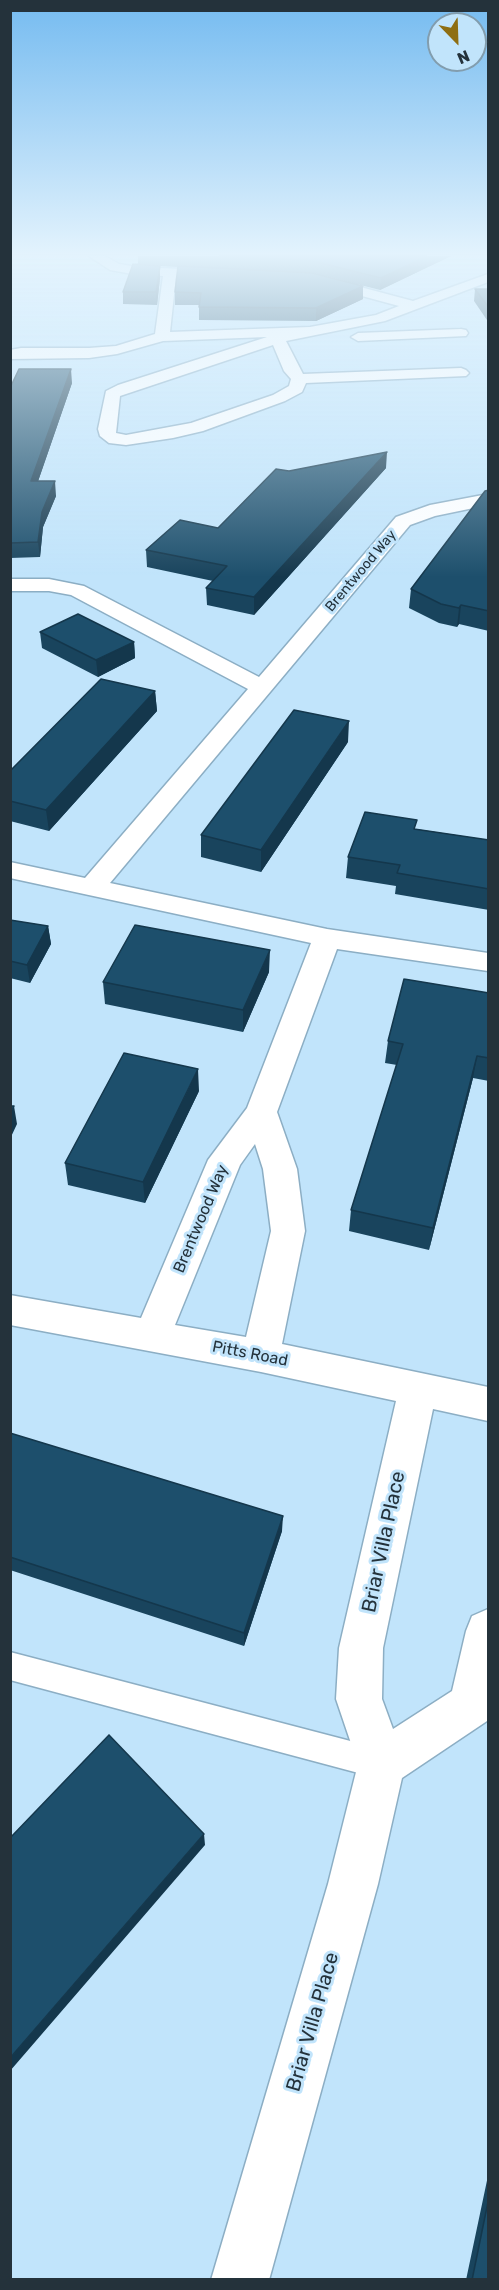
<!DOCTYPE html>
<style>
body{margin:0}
#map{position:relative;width:499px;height:2290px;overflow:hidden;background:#c1e4fb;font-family:Rubik,sans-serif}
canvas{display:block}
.frame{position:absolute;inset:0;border:12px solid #24323b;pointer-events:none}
.north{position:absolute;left:427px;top:12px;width:60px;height:60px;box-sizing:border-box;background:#c1e4fb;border:2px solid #829dae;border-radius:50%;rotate:157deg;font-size:16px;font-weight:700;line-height:24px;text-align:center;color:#24323b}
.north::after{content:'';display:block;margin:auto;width:21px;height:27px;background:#8e6e12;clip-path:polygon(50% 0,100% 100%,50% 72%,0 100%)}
</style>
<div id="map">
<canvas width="499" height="2290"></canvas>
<div class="frame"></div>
<div class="north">N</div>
</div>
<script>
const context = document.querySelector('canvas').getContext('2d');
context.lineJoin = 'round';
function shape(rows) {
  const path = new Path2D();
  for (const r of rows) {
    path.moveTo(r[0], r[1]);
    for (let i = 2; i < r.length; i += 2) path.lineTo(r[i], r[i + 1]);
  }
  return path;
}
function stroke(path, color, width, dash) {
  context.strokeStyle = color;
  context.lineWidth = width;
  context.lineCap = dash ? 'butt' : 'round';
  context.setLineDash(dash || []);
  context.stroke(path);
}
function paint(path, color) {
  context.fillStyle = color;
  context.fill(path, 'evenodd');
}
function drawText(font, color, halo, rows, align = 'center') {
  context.font = font + ' Rubik,sans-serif';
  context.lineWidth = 6;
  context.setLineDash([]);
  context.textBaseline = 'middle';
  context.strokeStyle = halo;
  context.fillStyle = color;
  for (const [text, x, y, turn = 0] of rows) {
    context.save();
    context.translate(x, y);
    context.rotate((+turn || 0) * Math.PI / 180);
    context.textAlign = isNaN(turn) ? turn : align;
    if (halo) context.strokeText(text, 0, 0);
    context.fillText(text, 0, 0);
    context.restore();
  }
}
const service = shape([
 [10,1652,381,1749,392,1753,396,1764,392,1775,381,1779,10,1680,10,1652]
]);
const minor = shape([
 [89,256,105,256,119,264,138,267,227,271,229,274,227,277,222,278,176,276,170,332,310,327,376,315,399,306,314,283,312,280,319,276,413,301,488,274,488,282,385,321,286,341,303,374,461,368,466,370,469,373,466,376,306,383,302,392,285,401,203,431,173,438,126,445,109,443,100,436,98,429,106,391,118,385,267,337,163,341,117,354,89,358,10,359,10,350,21,348,89,348,116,346,155,334,163,276,138,275,110,270,89,256],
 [273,345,284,371,291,379,289,386,273,395,191,423,126,435,116,433,120,396,273,345],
 [461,329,466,330,468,333,466,336,358,341,351,337,358,333,461,329],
 [488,494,488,505,435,516,410,525,110,883,327,929,488,953,488,971,337,949,277,1112,297,1169,305,1231,282,1344,488,1387,488,1421,433,1409,383,1648,382,1699,393,1729,452,1691,466,1631,472,1616,488,1609,488,1718,487,1721,402,1778,378,1884,269,2280,211,2280,328,1884,358,1764,336,1699,339,1648,396,1401,261,1372,10,1325,10,1295,141,1318,208,1160,247,1108,311,943,10,878,10,862,85,878,248,689,71,595,49,591,10,591,10,579,49,579,84,586,259,677,396,517,430,505,488,494],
 [255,1144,263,1169,271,1231,246,1337,175,1325,240,1165,255,1144]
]);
const wall = shape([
 [138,256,451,256,380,290,313,273,245,270,363,286,363,299,316,321,199,320,199,305,175,305,175,292,178,267,139,265,160,278,157,305,123,304,123,292,138,265],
 [475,289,489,289,489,323,474,301],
 [72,383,38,481,56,496,43,527,40,557,10,558,10,388],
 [386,468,254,615,207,605,206,588,213,581,147,567,146,550,218,528,289,471],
 [489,490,489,631,459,624,457,627,439,623,409,608,411,589],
 [40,632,134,642,135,658,98,677,42,648],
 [155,691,157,711,49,831,10,821,10,771],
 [348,742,261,872,201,857,201,835],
 [416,829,489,840,489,910,395,894,396,886,346,878,348,857],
 [10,920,48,926,51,944,30,983,10,978],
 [269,972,243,1032,105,1004,103,982],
 [489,993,489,1081,473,1078,429,1250,349,1231,351,1210,397,1065,385,1063,388,1041],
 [199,1091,145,1203,68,1185,65,1163],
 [10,1433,282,1531,244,1646,10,1570],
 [489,2171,489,2280,466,2280]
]);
const shadedWall = shape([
 [427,256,451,256,380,290,381,278],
 [160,266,160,278,157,305,156,292],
 [363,286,363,299,316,321,316,308],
 [71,369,72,383,33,496,31,481],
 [387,452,386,468,254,615,254,597],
 [55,481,56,496,43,527,40,557,38,542,42,512],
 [461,605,459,624,457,627,459,608],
 [134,642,135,658,98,677,96,660],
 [155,691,157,711,49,831,46,810],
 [349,721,348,742,261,872,261,850],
 [48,926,51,944,30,983,27,965],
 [270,950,269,972,243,1032,243,1010],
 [477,1056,473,1078,429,1250,433,1228],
 [198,1069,199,1091,145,1203,143,1182],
 [14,1106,17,1124,10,1139,10,1114],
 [283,1516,282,1531,244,1646,244,1633],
 [204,1834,205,1845,10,2071,10,2058]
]);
const building = shape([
 [219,256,427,256,381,278,313,261,219,256],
 [133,264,160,266,156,292,123,292,133,264],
 [178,266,312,273,363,286,316,308,199,307,201,293,175,292,178,266],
 [475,289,489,289,489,308,475,289],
 [19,369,71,369,31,481,55,481,42,512,38,542,10,543,10,388,19,369],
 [387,452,254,597,206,588,227,566,146,550,180,520,218,528,276,469,289,471,387,452],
 [489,490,489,611,461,605,459,608,441,604,411,589,485,491,489,490],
 [78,614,134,642,96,660,40,632,78,614],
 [101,679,155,691,46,810,10,801,10,771,101,679],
 [294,710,349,721,261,850,201,835,294,710],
 [365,812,417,820,414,829,489,840,489,889,397,873,400,865,348,857,365,812],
 [10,920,48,926,27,965,10,961,10,920],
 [135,925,270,950,243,1010,103,982,135,925],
 [404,979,489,993,489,1058,477,1056,433,1228,351,1210,403,1044,388,1041,404,979],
 [124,1053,198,1069,143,1182,65,1163,124,1053],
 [10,1106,14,1106,10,1114,10,1106],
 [10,1433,283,1516,244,1633,10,1557,10,1433],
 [109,1735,204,1834,10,2058,10,1838,109,1735],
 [489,2197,489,2280,472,2280,489,2197]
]);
const farStreetnames = [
 ["Brentwood Way",361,571,-50]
];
const streetNames = [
 ["Brentwood Way",201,1219,-67],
 ["Pitts Road",250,1354,11]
];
const nearStreetnames = [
 ["Briar Villa Place",384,1542,-78],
 ["Briar Villa Place",313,2022,-74]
];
stroke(service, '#8caec4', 3);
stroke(minor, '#8caec4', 3);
paint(service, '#fff');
paint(minor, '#fff');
paint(wall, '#19445d');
paint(shadedWall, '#14374c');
paint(building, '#1d4f6c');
stroke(building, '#14374c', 1.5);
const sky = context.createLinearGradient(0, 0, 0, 577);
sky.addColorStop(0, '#75bbf0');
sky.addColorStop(0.44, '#e3f3fd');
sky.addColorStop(1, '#e3f3fd00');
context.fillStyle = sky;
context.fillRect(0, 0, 499, 577);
drawText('14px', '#24323b', '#c1e4fb', farStreetnames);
drawText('16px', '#24323b', '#c1e4fb', streetNames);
drawText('20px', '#24323b', '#c1e4fb', nearStreetnames);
</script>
